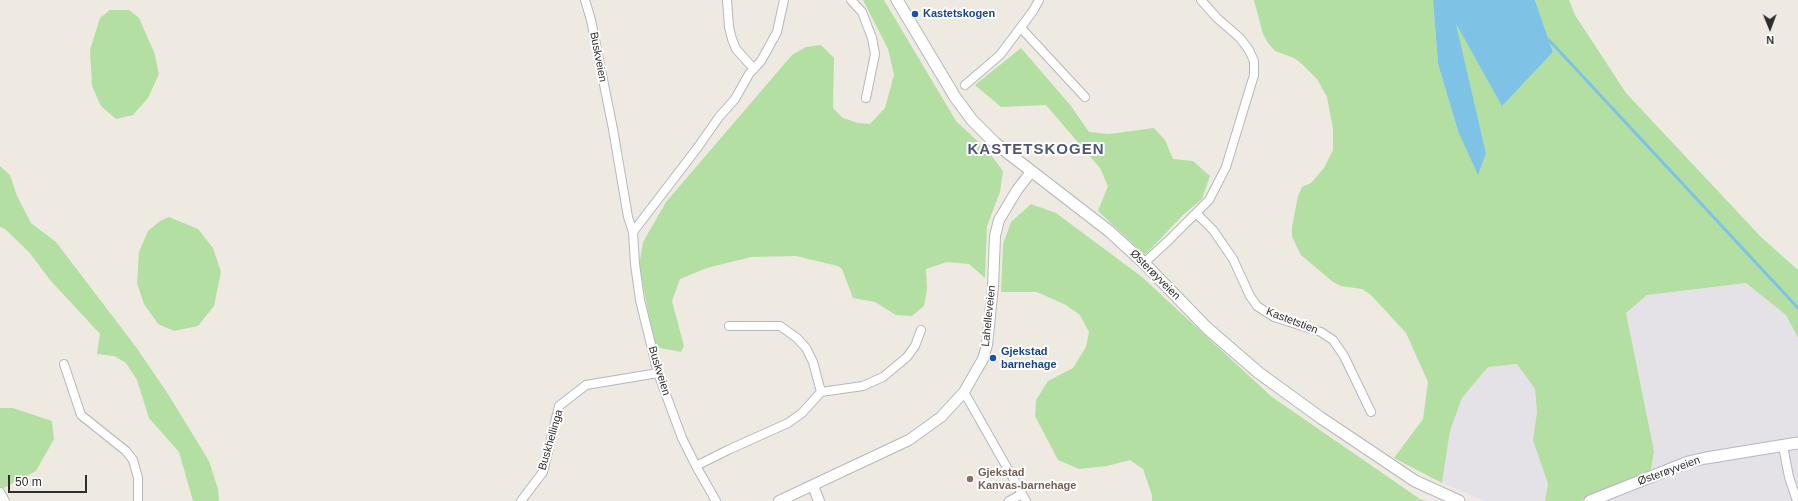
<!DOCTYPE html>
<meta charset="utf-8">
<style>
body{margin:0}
#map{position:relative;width:1798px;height:501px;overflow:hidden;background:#eeeae2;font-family:Arial,sans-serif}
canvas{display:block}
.north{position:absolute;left:1750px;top:8px;width:40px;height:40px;-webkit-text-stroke:3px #fff;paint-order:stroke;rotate:179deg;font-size:11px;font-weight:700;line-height:16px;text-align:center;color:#2e2e2e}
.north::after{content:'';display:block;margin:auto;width:14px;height:18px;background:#2e2e2e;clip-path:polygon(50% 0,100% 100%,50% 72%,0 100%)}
.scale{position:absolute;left:8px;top:475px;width:79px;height:18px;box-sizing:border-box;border:2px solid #2e2e2e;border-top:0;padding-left:5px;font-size:12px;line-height:14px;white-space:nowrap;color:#2e2e2e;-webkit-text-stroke:3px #fff;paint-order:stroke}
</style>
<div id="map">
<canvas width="1798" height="501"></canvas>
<div class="north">N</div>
<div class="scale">50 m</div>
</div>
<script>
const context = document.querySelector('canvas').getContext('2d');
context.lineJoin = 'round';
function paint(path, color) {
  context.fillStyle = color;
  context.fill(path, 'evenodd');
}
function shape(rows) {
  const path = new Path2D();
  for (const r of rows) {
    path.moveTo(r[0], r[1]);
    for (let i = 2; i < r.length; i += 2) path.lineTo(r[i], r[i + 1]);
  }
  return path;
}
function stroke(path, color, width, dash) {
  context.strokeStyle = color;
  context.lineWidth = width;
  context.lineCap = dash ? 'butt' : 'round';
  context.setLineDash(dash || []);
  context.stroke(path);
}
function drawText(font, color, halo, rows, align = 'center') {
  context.font = font + ' Arial,sans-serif';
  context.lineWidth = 4;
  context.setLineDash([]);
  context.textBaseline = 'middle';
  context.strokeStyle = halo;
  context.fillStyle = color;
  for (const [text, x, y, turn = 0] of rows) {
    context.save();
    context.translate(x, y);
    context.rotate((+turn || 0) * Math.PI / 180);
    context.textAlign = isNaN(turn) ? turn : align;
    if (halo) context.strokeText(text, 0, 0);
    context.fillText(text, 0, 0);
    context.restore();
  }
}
const industrial = shape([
 [1746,283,1786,315,1798,338,1798,501,1580,501,1652,471,1654,451,1626,313,1647,295],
 [1518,364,1535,388,1537,412,1533,440,1548,484,1545,501,1485,501,1442,483,1450,431,1462,398,1488,367]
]);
const green = shape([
 [863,0,884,0,956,121,988,151,1003,171,1000,192,987,226,985,278,969,264,947,262,926,269,927,290,924,306,912,316,896,315,875,302,853,298,842,269,838,266,796,256,751,257,707,268,680,279,672,301,684,346,681,352,655,347,639,265,643,242,666,202,792,55,806,47,821,45,834,58,833,108,843,118,858,123,870,124,885,108,894,75,888,49],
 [1254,0,1433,0,1438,64,1458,131,1486,153,1455,22,1502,105,1553,52,1535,0,1569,0,1575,15,1626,93,1761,237,1798,270,1798,338,1786,315,1746,283,1647,295,1626,313,1654,451,1651,471,1580,501,1545,501,1548,484,1533,440,1537,412,1535,389,1517,364,1488,367,1462,398,1450,431,1442,483,1394,458,1423,419,1428,382,1406,333,1371,295,1362,289,1341,286,1333,282,1301,255,1292,237,1292,227,1298,196,1302,187,1311,183,1324,168,1333,150,1333,129,1327,97,1317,79,1302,64,1294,58,1275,51,1268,43,1263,34],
 [110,10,129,10,139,18,154,52,159,74,148,98,133,115,116,119,101,106,92,86,90,50,100,18],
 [1021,48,1071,106,1089,132,1109,134,1154,128,1165,140,1173,159,1193,161,1210,176,1202,199,1183,215,1145,255,1098,211,1108,186,1100,168,1046,105,1001,107,975,85],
 [0,166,10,175,17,196,31,223,56,242,136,347,168,394,209,461,218,489,219,501,193,501,179,452,149,418,137,380,126,363,114,356,97,354,100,334,50,280,29,252,5,229,0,227],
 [1031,204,1056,213,1142,277,1272,397,1420,499,1426,501,1152,501,1152,495,1143,469,1130,460,1107,466,1079,469,1058,460,1035,416,1036,400,1048,381,1073,368,1086,347,1089,332,1080,315,1066,305,1037,292,1001,292,1003,244,1011,222],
 [169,217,198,229,213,248,221,272,214,306,198,326,174,331,158,324,144,304,137,283,139,252,148,231,160,221],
 [0,408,13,408,52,421,54,439,36,471,0,490]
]);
const water = shape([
 [1433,0,1535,0,1553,52,1502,106,1456,24,1486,153,1478,175,1458,131,1438,64]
]);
const stream = shape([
 [1549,40,1798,308]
]);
const minor = shape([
 [585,0,591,20,613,129,628,217,633,232,635,264,640,300,658,373,682,438,696,466,716,501],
 [727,0,729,27,732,39,736,49,754,69],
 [851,0,862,12,872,38,875,54,866,98],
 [1021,28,1085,97],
 [965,85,1000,55,1033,11,1039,0],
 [1196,213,1213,230,1233,259,1250,296,1257,306,1274,317,1321,332,1333,340,1344,356,1371,412],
 [633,232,698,147,719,117,735,99,749,74,761,61,777,32,784,0],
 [1144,263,1169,240,1209,200,1226,167,1254,75,1254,61,1249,50,1240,38,1217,18,1201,0],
 [729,326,780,326,797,338,806,348,813,362,821,392],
 [64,364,81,415,126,451,133,460,138,478,138,501],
 [964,392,1026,501],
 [1783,446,1789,477,1797,501],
 [696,466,728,450,788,423,802,413,821,392,863,386,883,377,907,357,915,346,921,330],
 [0,492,5,501],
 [521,501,543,472,559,406,586,385,658,373],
 [1009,501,1022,494]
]);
const tertiary = shape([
 [813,486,819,501],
 [779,501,909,440,941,417,964,392,983,359,987,345,993,286,995,236,999,220,1017,190,1031,172]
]);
const secondary = shape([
 [897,0,955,97,972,120,995,143,1109,231,1144,263,1207,328,1259,373,1321,418,1415,481,1459,501],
 [1590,501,1688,462,1706,458,1798,443]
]);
const markers = [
 [915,14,4,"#1a4fb4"],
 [993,358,4,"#1a4fb4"],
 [970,479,4,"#8d6e63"]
];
const transitNames = [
 ["Kastetskogen",923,14],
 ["Gjekstad",1001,352],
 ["barnehage",1001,365]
];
const streetNames = [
 ["Buskveien",598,57,79],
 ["Østerøyveien",1155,275,45],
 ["Lahelleveien",989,316,-84],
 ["Kastetstien",1292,321,21],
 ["Buskveien",659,371,73],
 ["Buskhellinga",551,440,-74],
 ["Østerøyveien",1669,471,-20]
];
const educationNames = [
 ["Gjekstad",978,473],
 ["Kanvas-barnehage",978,486]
];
const districtNames = [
 ["KASTETSKOGEN",1036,150]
];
paint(industrial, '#e4e1e7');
paint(green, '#b3dfa3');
paint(water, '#7ec3e6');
stroke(stream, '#7ec3e6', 3);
stroke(minor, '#b5b7c0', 10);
stroke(tertiary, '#b5b7c0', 12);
stroke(secondary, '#b5b7c0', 13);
stroke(minor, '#fff', 8);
stroke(tertiary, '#fff', 10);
stroke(secondary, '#fff', 11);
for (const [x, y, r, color] of markers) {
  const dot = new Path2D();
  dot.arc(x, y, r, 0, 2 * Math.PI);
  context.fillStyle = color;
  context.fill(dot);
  stroke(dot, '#fff', 1.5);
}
drawText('bold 11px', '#164399', '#fff', transitNames, 'left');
drawText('11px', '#2e2e2e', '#fff', streetNames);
drawText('bold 11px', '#785e54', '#fff', educationNames, 'left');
context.letterSpacing = '1px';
drawText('bold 15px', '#51557c', '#fff', districtNames);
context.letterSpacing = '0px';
</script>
